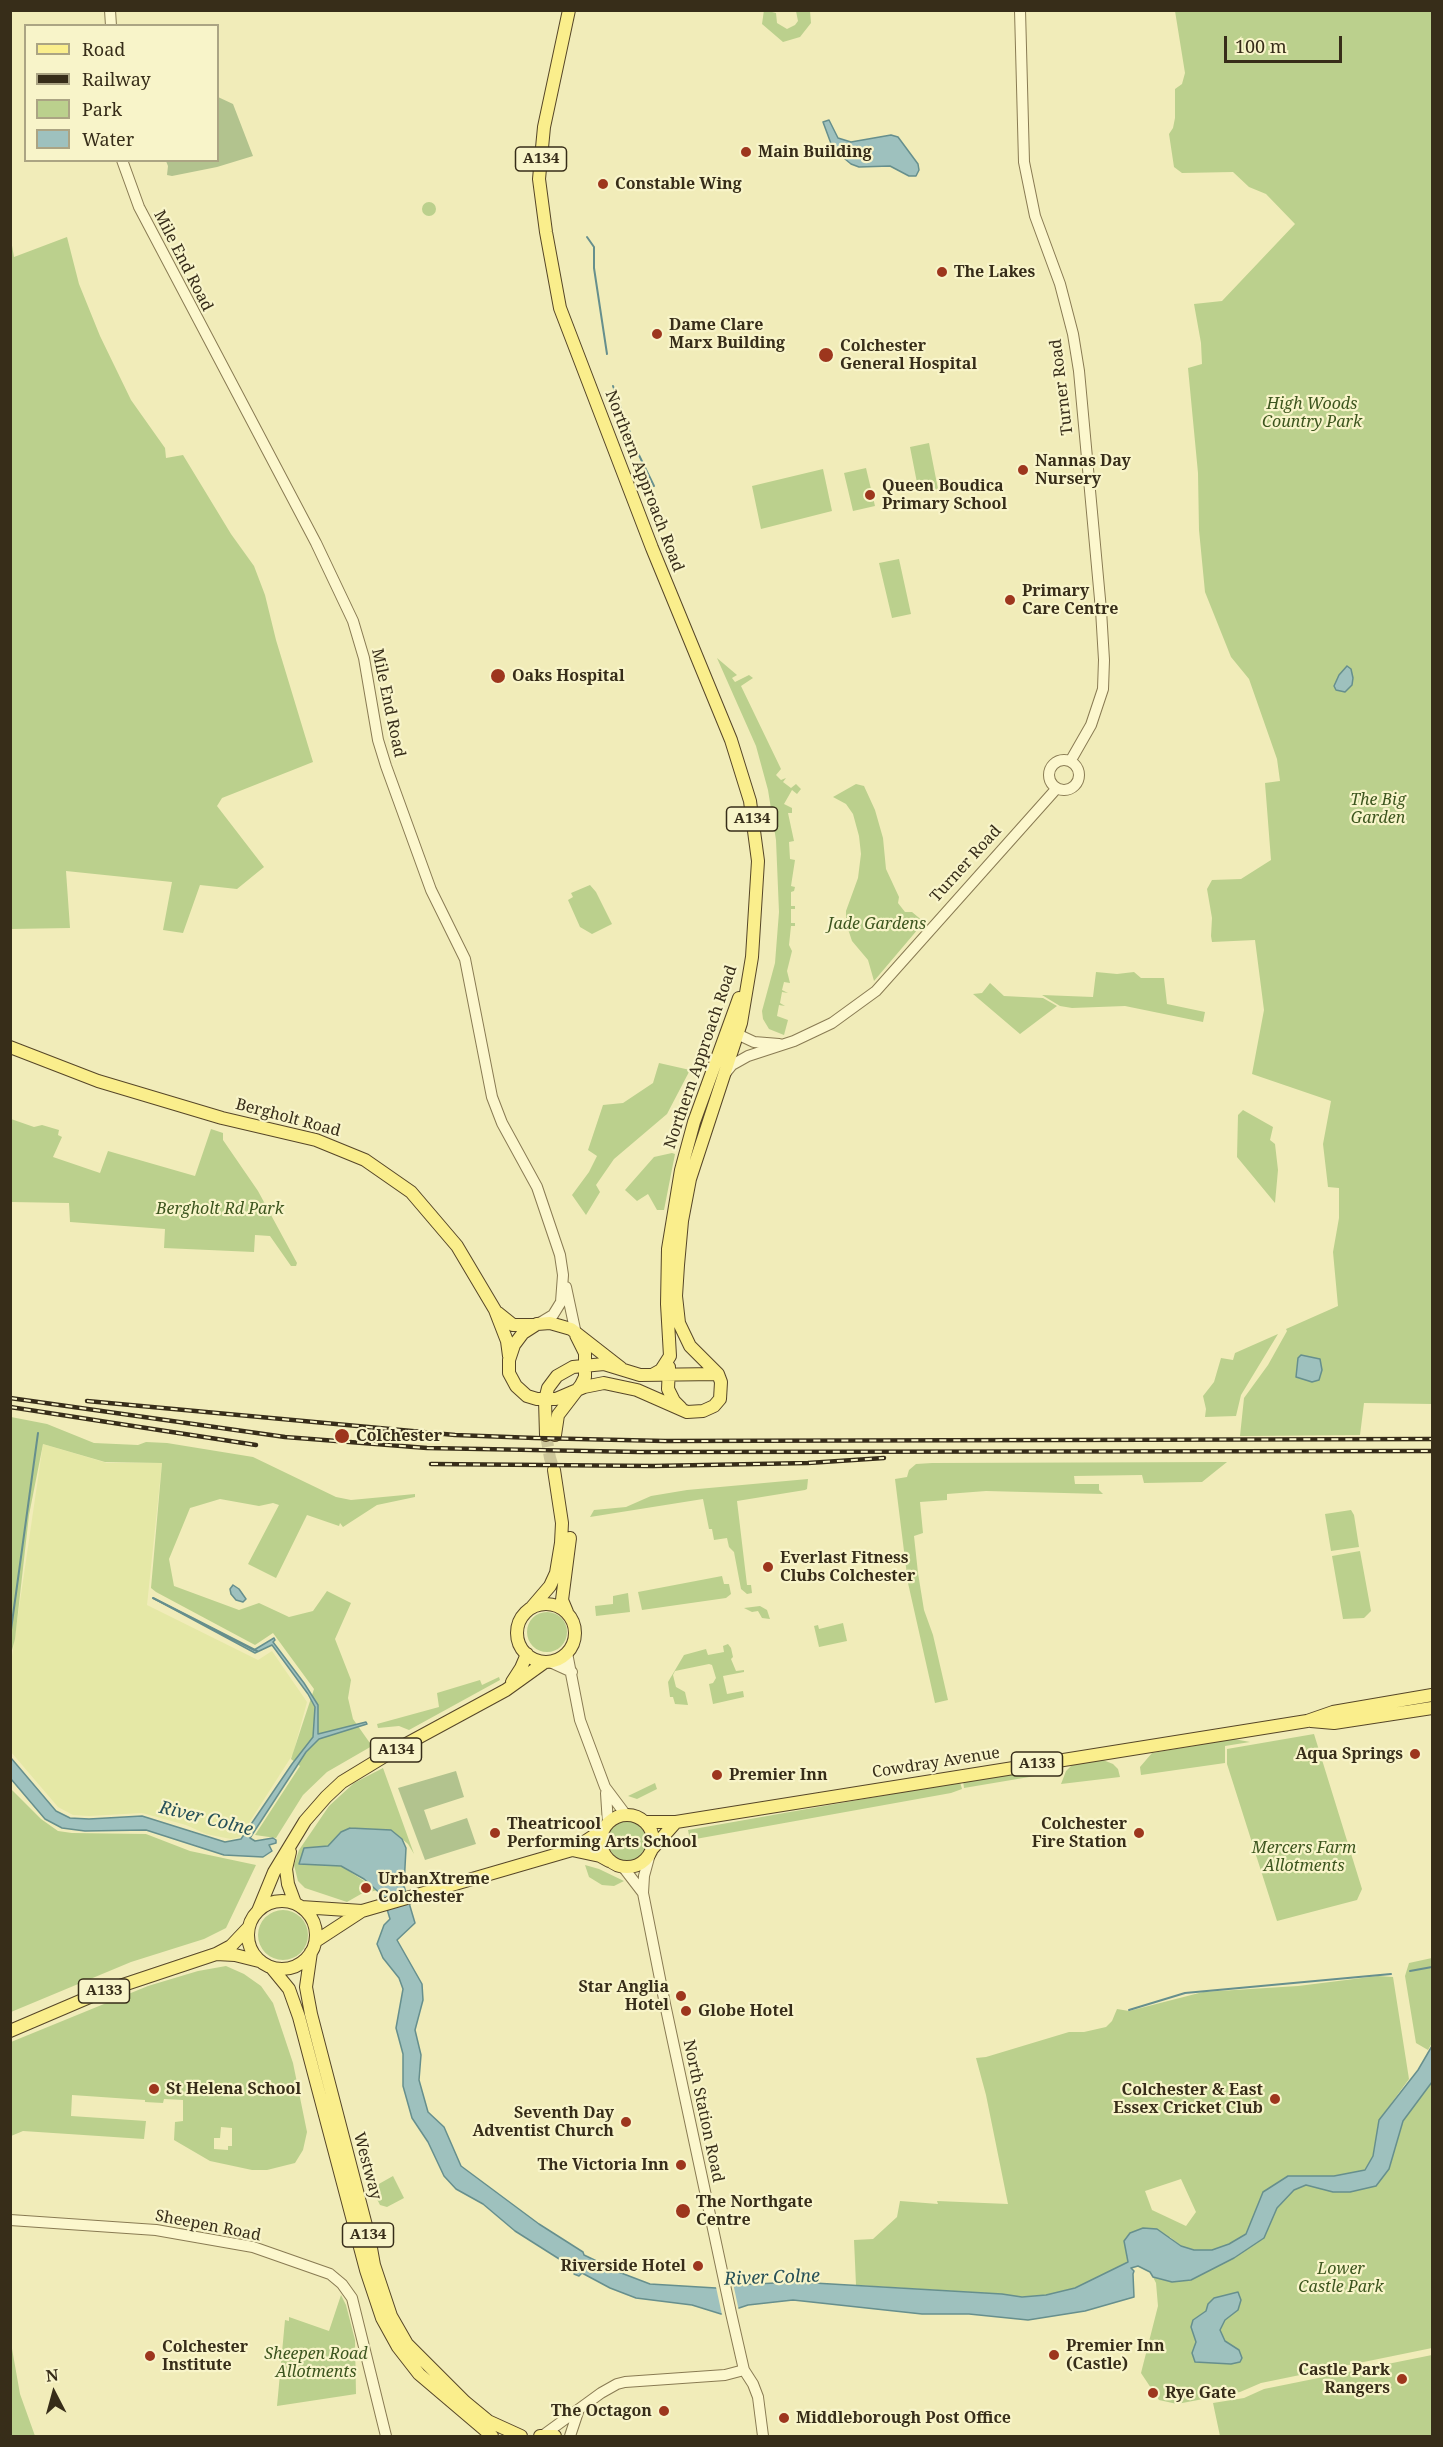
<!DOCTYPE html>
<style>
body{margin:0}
#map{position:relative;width:1443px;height:2447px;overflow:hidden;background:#f1ecb9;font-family:"Noto Serif",serif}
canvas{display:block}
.frame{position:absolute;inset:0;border:12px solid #372d19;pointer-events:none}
.legend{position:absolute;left:24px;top:24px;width:195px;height:138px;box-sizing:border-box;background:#f8f4c9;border:2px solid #aba483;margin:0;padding:8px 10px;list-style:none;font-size:18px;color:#372d19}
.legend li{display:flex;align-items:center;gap:12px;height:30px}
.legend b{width:30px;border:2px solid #aba483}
.north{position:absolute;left:24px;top:2363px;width:60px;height:60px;-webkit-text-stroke:4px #f8f4c9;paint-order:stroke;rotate:354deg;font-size:16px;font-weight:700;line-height:24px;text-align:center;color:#372d19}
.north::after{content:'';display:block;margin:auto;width:21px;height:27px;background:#372d19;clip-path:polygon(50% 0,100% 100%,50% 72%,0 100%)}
.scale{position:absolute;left:1224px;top:36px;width:118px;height:27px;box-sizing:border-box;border:3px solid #372d19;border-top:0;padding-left:8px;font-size:18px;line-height:21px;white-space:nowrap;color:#372d19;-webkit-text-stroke:4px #f8f4c9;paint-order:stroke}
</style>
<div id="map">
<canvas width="1443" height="2447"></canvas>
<div class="frame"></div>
<ul class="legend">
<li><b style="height:8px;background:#faee8c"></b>Road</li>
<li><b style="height:8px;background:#372d19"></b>Railway</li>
<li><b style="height:16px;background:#bbd08d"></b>Park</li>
<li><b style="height:16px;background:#9ec1be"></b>Water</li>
</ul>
<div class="north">N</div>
<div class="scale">100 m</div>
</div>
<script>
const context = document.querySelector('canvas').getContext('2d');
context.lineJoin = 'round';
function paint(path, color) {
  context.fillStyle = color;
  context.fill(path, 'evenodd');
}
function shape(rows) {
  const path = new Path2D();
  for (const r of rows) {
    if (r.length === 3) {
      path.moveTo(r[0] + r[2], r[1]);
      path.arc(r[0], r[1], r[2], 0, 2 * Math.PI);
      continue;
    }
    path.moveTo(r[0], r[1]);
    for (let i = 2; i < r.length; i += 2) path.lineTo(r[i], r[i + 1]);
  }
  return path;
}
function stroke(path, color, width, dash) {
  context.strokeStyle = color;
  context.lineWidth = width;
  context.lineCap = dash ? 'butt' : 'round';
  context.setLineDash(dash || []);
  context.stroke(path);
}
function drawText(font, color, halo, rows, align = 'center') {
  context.font = font + ' "Noto Serif",serif';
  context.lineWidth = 4.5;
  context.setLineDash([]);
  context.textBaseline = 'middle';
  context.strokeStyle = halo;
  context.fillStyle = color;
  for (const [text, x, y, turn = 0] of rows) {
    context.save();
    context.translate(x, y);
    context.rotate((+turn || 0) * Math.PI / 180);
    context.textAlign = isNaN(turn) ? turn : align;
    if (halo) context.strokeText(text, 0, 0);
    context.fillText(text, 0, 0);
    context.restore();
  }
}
const farmland = shape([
 [43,1444,107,1463,162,1463,147,1605,258,1660,272,1651,307,1702,293,1754,240,1837,231,1839,206,1834,186,1825,142,1813,89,1816,73,1815,58,1807,11,1752,11,1663]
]);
const green = shape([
 [764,10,776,13,777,23,787,29,795,25,798,21,796,11,810,11,811,23,800,37,783,42,762,24],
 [1175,11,1432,11,1432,1404,1364,1403,1360,1435,1240,1436,1244,1398,1268,1365,1287,1331,1286,1329,1338,1306,1333,1252,1339,1218,1339,1188,1328,1187,1323,1144,1331,1101,1252,1074,1264,1010,1255,940,1212,942,1211,936,1212,918,1207,889,1212,880,1241,879,1271,860,1265,783,1280,781,1277,759,1249,679,1231,657,1205,592,1199,530,1198,473,1188,368,1202,364,1201,343,1194,304,1222,301,1295,224,1266,194,1249,187,1233,172,1182,173,1174,167,1169,134,1173,128,1175,118,1175,89,1182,84,1185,73],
 [429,209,7],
 [10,234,14,257,67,237,79,284,100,336,131,400,165,448,166,458,183,455,231,534,254,566,265,595,276,640,313,762,222,798,217,806,264,867,237,889,200,885,183,933,163,930,172,882,66,871,70,928,11,929],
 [929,443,938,489,919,493,910,447],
 [866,468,875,506,853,511,844,473],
 [823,469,832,511,761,529,752,486],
 [899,559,911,614,892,618,879,563],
 [717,658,737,675,732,678,735,682,749,675,753,678,741,686,781,769,776,775,781,780,786,778,783,782,791,788,796,784,801,789,797,794,792,790,784,804,792,808,792,813,788,813,794,841,789,842,790,859,795,860,791,886,795,887,794,891,791,892,791,906,795,906,795,909,791,909,791,923,795,923,795,926,791,926,789,945,792,951,787,971,790,983,784,982,782,990,788,993,782,992,780,1003,785,1006,779,1005,777,1016,788,1020,784,1035,769,1029,763,1019,762,1011,775,963,779,912,776,840,768,790,756,746],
 [856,784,864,786,875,810,883,838,886,869,899,897,898,903,905,912,912,912,924,922,874,981,868,960,852,941,846,923,846,911,858,878,861,854,859,836,853,814,846,804,833,797],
 [590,885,596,892,612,924,592,934,580,927,568,900,573,897,571,893],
 [1096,972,1117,974,1134,972,1141,978,1164,978,1167,1004,1205,1012,1203,1022,1125,1006,1072,1008,1060,1006,1042,995,1093,997],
 [990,983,1004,996,1043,998,1057,1006,1020,1034,973,994,982,993],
 [659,1063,690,1070,667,1114,614,1159,596,1185,600,1192,586,1215,572,1195,589,1172,597,1156,588,1150,603,1105,623,1103,653,1083],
 [1243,1110,1273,1127,1270,1140,1275,1144,1278,1170,1275,1203,1237,1157,1238,1115],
 [11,1119,34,1127,42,1125,59,1130,58,1135,62,1137,53,1157,100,1173,108,1151,195,1176,211,1129,223,1133,223,1140,258,1191,297,1263,296,1266,291,1266,270,1236,255,1235,254,1252,164,1248,165,1229,70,1222,69,1203,11,1202],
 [672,1153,675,1154,664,1210,657,1210,648,1194,637,1201,625,1190,654,1157],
 [1278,1334,1241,1395,1236,1416,1205,1417,1206,1409,1203,1396,1214,1382,1221,1358,1233,1360,1235,1353],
 [11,1417,47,1424,94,1443,138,1445,146,1442,167,1443,253,1457,336,1497,351,1500,415,1494,415,1497,377,1505,343,1527,340,1523,339,1526,307,1515,276,1578,248,1564,279,1505,273,1503,259,1506,220,1499,190,1508,169,1559,174,1586,239,1610,259,1603,289,1617,313,1611,327,1591,351,1603,335,1639,351,1680,348,1698,353,1719,372,1746,327,1772,303,1795,276,1838,255,1835,300,1766,291,1759,314,1689,273,1633,255,1645,156,1592,151,1588,162,1463,105,1462,43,1444,29,1515,15,1639,11,1654],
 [1227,1462,1202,1482,1144,1483,1142,1475,1074,1476,1075,1484,1099,1484,1099,1490,1103,1494,986,1491,947,1494,947,1500,920,1502,923,1533,914,1536,918,1573,924,1610,933,1635,948,1700,935,1703,908,1583,895,1479,907,1477,909,1470,916,1464,932,1463],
 [808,1479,807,1489,805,1490,737,1501,747,1585,751,1585,752,1593,747,1594,741,1589,734,1552,729,1547,727,1538,714,1540,712,1529,709,1529,703,1499,590,1517,594,1510,626,1507,651,1496,687,1490],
 [1351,1510,1354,1515,1359,1547,1331,1551,1325,1514],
 [1360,1551,1371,1611,1364,1618,1343,1619,1332,1556],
 [722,1576,724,1584,729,1584,731,1594,726,1598,642,1610,638,1592],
 [628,1593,630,1612,596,1616,595,1606,613,1604,613,1596],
 [760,1606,767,1610,770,1619,762,1618,758,1611,752,1612,744,1608],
 [547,1632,20],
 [843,1623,847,1641,819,1647,814,1626,818,1625,819,1629],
 [728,1644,731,1648,733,1657,731,1659,736,1671,744,1670,744,1672,723,1676,727,1694,743,1691,744,1697,713,1704,709,1684,713,1683,716,1678,712,1665,709,1664,675,1671,673,1675,676,1687,685,1692,688,1705,675,1704,673,1697,670,1697,668,1682,684,1655,706,1649,708,1655,724,1652,723,1646],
 [499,1677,500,1680,409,1730,399,1726,378,1728,377,1724,439,1707,437,1693,480,1680,482,1685],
 [1314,1734,1362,1889,1357,1900,1277,1921,1227,1764,1227,1749],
 [1234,1739,1250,1742,1225,1746,1225,1763,1141,1775,1140,1767,1152,1753],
 [1103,1760,1113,1764,1118,1769,1120,1777,1061,1784,1066,1771,1072,1765],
 [383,1768,414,1854,408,1844,391,1830,350,1828,328,1846,304,1848,299,1864,341,1866,378,1890,361,1894,347,1902,305,1888,298,1881,294,1865,299,1850,329,1806,354,1783],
 [1035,1768,1047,1774,964,1788,963,1781],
 [960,1782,962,1789,951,1793,690,1840,688,1830],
 [655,1783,657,1789,637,1799,628,1796],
 [10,1788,41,1819,58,1831,72,1833,146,1834,190,1851,256,1865,226,1928,204,1939,131,1962,11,2012],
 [628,1841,20],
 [585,1865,599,1869,624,1881,614,1886,602,1885,589,1877],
 [283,1935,25],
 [1432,1958,1432,2043,1428,2050,1416,2043,1405,1976,1409,1963],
 [226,1966,244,1974,261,1986,273,2003,293,2063,307,2132,303,2150,295,2163,267,2170,252,2170,210,2161,174,2140,175,2122,183,2121,183,2100,164,2099,163,2103,145,2102,145,2100,72,2095,71,2116,146,2121,144,2139,23,2131,11,2136,11,2042,148,1986,198,1971],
 [221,2127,232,2128,232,2146,228,2146,228,2150,214,2149,214,2138,220,2138],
 [1378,1976,1393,1977,1409,2079,1379,2120,1373,2156,1365,2170,1334,2176,1288,2176,1263,2192,1246,2234,1229,2244,1212,2250,1194,2250,1181,2246,1170,2237,1126,2255,1129,2261,1123,2266,1075,2288,1046,2295,1022,2297,1002,2294,856,2285,854,2240,873,2239,897,2217,900,2201,938,2204,937,2201,1008,2204,986,2095,976,2058,986,2057,1069,2032,1084,2032,1106,2027,1112,2021,1117,2009,1129,2011,1203,1992,1298,1986],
 [1181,2179,1196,2212,1186,2226,1152,2210,1145,2191],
 [1432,2082,1432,2348,1261,2383,1240,2392,1177,2404,1159,2400,1141,2373,1158,2306,1156,2283,1153,2277,1172,2282,1191,2280,1234,2258,1264,2238,1277,2208,1294,2190,1306,2185,1333,2192,1350,2192,1376,2186,1403,2121],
 [393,2176,404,2198,387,2207,380,2205,374,2193,377,2185],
 [341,2295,346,2305,355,2340,356,2394,277,2406,285,2320,289,2321,289,2317,329,2331],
 [11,2343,20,2394,35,2436,11,2436],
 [1432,2355,1432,2436,1220,2436,1213,2403,1244,2398,1264,2389]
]);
const cemetery = shape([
 [218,97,233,104,253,156,217,167,172,176,167,175,168,166,166,161,218,160],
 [456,1771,464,1797,424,1810,431,1830,467,1818,476,1844,425,1860,398,1788]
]);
const water = shape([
 [829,120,838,138,851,142,891,135,898,137,918,164,919,170,916,176,909,176,890,166,859,167,851,164,833,149,823,122,829,120],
 [1347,666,1351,669,1353,678,1352,685,1345,692,1336,690,1334,686,1339,675,1347,666],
 [1301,1355,1320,1359,1322,1370,1319,1380,1312,1382,1296,1377,1298,1358,1301,1355],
 [233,1585,239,1589,246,1599,243,1602,236,1600,231,1594,230,1589,233,1585],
 [153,1598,254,1650,274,1638,275,1640,273,1642,304,1683,318,1705,318,1734,366,1722,367,1724,319,1739,306,1752,250,1838,255,1841,273,1838,276,1840,276,1843,269,1845,272,1851,263,1857,224,1855,146,1830,85,1831,62,1828,45,1819,11,1779,11,1758,56,1811,70,1818,89,1819,142,1816,225,1842,241,1839,292,1764,313,1737,315,1707,308,1694,272,1645,255,1653,153,1598],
 [350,1828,391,1830,402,1839,406,1848,404,1886,415,1923,397,1940,422,1984,423,2000,415,2030,421,2055,419,2080,428,2112,444,2127,461,2166,539,2224,583,2252,584,2255,607,2266,614,2265,616,2271,650,2284,716,2288,734,2285,797,2282,1002,2294,1022,2297,1046,2295,1075,2288,1128,2262,1124,2241,1130,2233,1143,2228,1157,2229,1181,2246,1194,2250,1212,2250,1229,2244,1246,2234,1263,2192,1288,2176,1334,2176,1365,2170,1373,2156,1379,2120,1418,2070,1432,2046,1432,2082,1403,2121,1389,2169,1376,2186,1350,2192,1333,2192,1306,2185,1294,2190,1277,2208,1264,2238,1234,2258,1191,2280,1172,2282,1153,2277,1150,2272,1138,2266,1131,2268,1134,2271,1133,2274,1134,2297,1085,2311,1028,2320,969,2314,922,2314,793,2300,748,2305,721,2314,692,2305,636,2298,610,2288,582,2273,579,2276,574,2274,575,2269,515,2231,483,2204,456,2189,444,2176,428,2142,412,2118,403,2086,403,2054,396,2028,403,1989,399,1978,383,1958,377,1944,384,1925,390,1919,383,1896,364,1879,341,1866,299,1864,304,1848,328,1846,341,1832,350,1828],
 [1238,2292,1241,2300,1238,2310,1225,2320,1220,2330,1225,2341,1239,2350,1242,2358,1240,2362,1231,2364,1195,2362,1192,2353,1196,2342,1191,2327,1193,2320,1206,2311,1208,2304,1214,2298,1238,2292]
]);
const pier = shape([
 [733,2283,739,2311,722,2315,716,2287]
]);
const stream = shape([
 [587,237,594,247,594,268,607,354],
 [613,386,636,449,654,486],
 [153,1598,257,1651],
 [10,1637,38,1433],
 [1410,1971,1432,1967],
 [1129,2010,1185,1993,1391,1974]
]);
const majorTunnel = shape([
 [546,1435,550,1458,554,1470]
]);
const minor = shape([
 [110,10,111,26],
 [1020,10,1024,162,1035,216,1060,284,1073,334,1079,371,1101,610,1104,660,1103,689,1091,725,1071,760],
 [122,160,139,207,316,543,353,621,364,658,378,740,386,766,431,890,465,959,492,1097,502,1123,537,1187,560,1255,563,1275,561,1302,553,1315,538,1324],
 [1064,775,15],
 [733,1039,737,1034,754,1042,779,1044],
 [724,1075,732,1065,748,1056,794,1041,832,1023,876,991,1057,788],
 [566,1287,576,1334],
 [567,1653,580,1720,605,1787,626,1815],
 [550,1662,572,1672],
 [606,1793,608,1824],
 [650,1854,644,1876,643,1893,665,2004,731,2313,744,2370,753,2384,758,2397,763,2436],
 [623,1867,643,1893],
 [10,2220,156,2230,253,2247,330,2274,342,2284,352,2298,386,2436],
 [542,2436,601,2393,617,2384,625,2382,725,2375,744,2370],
 [570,2436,579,2409]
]);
const major = shape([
 [569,10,544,127,539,179,546,232,560,308,652,548,731,740,750,801,758,861,752,957,741,1023,690,1179,682,1221,678,1265,676,1296,679,1323,690,1346,718,1374,721,1382,720,1399,714,1406,703,1411,687,1412,637,1390,604,1383,584,1387,556,1399,537,1399,527,1396,516,1386,509,1373,509,1360,514,1345,523,1333,537,1324,550,1323,571,1329,621,1368],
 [10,1047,98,1081,222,1118,316,1140,365,1160,411,1192,457,1246,495,1310,507,1341,509,1356],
 [498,1313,513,1325,533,1325],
 [669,1367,668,1389,674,1401,681,1408],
 [652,1375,661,1370,670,1356,667,1304,668,1249,681,1170,694,1122,739,998],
 [546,1435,545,1400,548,1388,557,1376,573,1367,604,1364,640,1375,718,1374],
 [555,1435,558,1415,581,1385,585,1377,585,1353,576,1335],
 [546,1633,29],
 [532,1607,550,1586,556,1573,561,1543,562,1523,554,1470],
 [567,1612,562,1600,570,1538],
 [512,1682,521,1668,527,1654],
 [1311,1721,1334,1723,1432,1708],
 [627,1841,26],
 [645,1822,676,1822,1051,1762,1307,1721,1333,1712,1432,1695],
 [652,1849,676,1822],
 [572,1850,600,1856,609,1861],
 [290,1852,286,1869,288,1884,295,1903],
 [282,1935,34],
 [301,1907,362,1911],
 [258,1911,274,1872,305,1821,326,1797,342,1782,388,1754,506,1690,545,1662],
 [316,1941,362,1911,572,1850,604,1829],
 [311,1952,306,1987,311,2014,369,2237,374,2265,391,2316,407,2344,465,2402,488,2421,521,2436],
 [216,1954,235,1955,259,1961],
 [271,1967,289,1989,299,2017,366,2270,382,2318,398,2347,419,2374,492,2436],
 [10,2031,99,1993,216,1954,231,1946,249,1927],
 [540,2436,555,2436]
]);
const rail = shape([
 [10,1398,285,1437,427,1448,640,1452,1432,1451],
 [87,1401,455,1435,535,1438,665,1441,1432,1439],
 [10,1407,256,1445],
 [431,1464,653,1466,808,1463,884,1458]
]);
const markers = [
 [746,152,6,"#9d361d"],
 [603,184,6,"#9d361d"],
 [942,272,6,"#9d361d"],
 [657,334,6,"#9d361d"],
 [826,355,8,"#9d361d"],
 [1023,470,6,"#9d361d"],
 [870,495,6,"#9d361d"],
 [1010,600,6,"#9d361d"],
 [498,676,8,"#9d361d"],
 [342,1436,8,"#9d361d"],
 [768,1567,6,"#9d361d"],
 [1415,1754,6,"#9d361d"],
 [717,1775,6,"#9d361d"],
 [495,1833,6,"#9d361d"],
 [1139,1833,6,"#9d361d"],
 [366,1888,6,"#9d361d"],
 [681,1996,6,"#9d361d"],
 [686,2011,6,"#9d361d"],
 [154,2089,6,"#9d361d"],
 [1275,2099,6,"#9d361d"],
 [626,2122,6,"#9d361d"],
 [681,2165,6,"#9d361d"],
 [683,2211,8,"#9d361d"],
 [698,2266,6,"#9d361d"],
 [1054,2355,6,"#9d361d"],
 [150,2356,6,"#9d361d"],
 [1402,2379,6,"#9d361d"],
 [1153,2393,6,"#9d361d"],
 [664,2411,6,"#9d361d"],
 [784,2418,6,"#9d361d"]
];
const shields = [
 [541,159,51],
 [752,819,51],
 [396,1750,51],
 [1037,1764,51],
 [104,1991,51],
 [368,2235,51]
];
const shieldNames = [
 ["A134",541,159],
 ["A134",752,819],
 ["A134",396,1750],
 ["A133",1037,1764],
 ["A133",104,1991],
 ["A134",368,2235]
];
const poiNames = [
 ["Main Building",758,152],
 ["Constable Wing",615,184],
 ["The Lakes",954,272],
 ["Dame Clare",669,325],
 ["Marx Building",669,343],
 ["Colchester",840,346],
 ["General Hospital",840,364],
 ["Nannas Day",1035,461],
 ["Nursery",1035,479],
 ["Queen Boudica",882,486],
 ["Primary School",882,504],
 ["Primary",1022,591],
 ["Care Centre",1022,609],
 ["Oaks Hospital",512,676],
 ["Colchester",356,1436],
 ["Everlast Fitness",780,1558],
 ["Clubs Colchester",780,1576],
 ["Aqua Springs",1403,1754,"right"],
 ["Premier Inn",729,1775],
 ["Theatricool",507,1824],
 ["Performing Arts School",507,1842],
 ["Colchester",1127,1824,"right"],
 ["Fire Station",1127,1842,"right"],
 ["UrbanXtreme",378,1879],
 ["Colchester",378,1897],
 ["Star Anglia",669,1987,"right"],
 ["Hotel",669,2005,"right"],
 ["Globe Hotel",698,2011],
 ["St Helena School",166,2089],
 ["Colchester & East",1263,2090,"right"],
 ["Essex Cricket Club",1263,2108,"right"],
 ["Seventh Day",614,2113,"right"],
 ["Adventist Church",614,2131,"right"],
 ["The Victoria Inn",669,2165,"right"],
 ["The Northgate",696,2202],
 ["Centre",696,2220],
 ["Riverside Hotel",686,2266,"right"],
 ["Premier Inn",1066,2346],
 ["(Castle)",1066,2364],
 ["Colchester",162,2347],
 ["Institute",162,2365],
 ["Castle Park",1390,2370,"right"],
 ["Rangers",1390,2388,"right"],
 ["Rye Gate",1165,2393],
 ["The Octagon",652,2411,"right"],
 ["Middleborough Post Office",796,2418]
];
const streetNames = [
 ["Mile End Road",183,261,63],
 ["Turner Road",1062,387,-97],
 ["Northern Approach Road",644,481,69],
 ["Mile End Road",388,703,78],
 ["Turner Road",966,864,-48],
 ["Northern Approach Road",701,1057,-71],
 ["Bergholt Road",288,1118,15],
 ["Cowdray Avenue",936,1763,-9],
 ["North Station Road",703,2111,78],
 ["Westway",367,2166,75],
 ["Sheepen Road",208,2226,11]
];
const parkNames = [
 ["High Woods",1312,404],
 ["Country Park",1312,422],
 ["The Big",1378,800],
 ["Garden",1378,818],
 ["Jade Gardens",877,924],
 ["Bergholt Rd Park",220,1209],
 ["Mercers Farm",1304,1848],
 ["Allotments",1304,1866],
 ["Lower",1341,2269],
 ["Castle Park",1341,2287],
 ["Sheepen Road",316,2354],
 ["Allotments",316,2372]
];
const waterNames = [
 ["River Colne",206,1819,14],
 ["River Colne",772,2278,-2]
];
paint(farmland, '#e5e8a6');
paint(green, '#bbd08d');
paint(cemetery, '#b2c38e');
paint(water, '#9ec1be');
stroke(water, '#668f8d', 1.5);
paint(pier, '#f1ecb9');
stroke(stream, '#668f8d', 2);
stroke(majorTunnel, '#ccc699', 12, [12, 6]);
stroke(minor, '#897b53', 12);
stroke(major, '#564628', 14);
stroke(minor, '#fcf7cd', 10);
stroke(major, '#faee8c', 12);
stroke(rail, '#372d19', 4.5);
stroke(rail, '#f8f4c9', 2, [7]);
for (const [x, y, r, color] of markers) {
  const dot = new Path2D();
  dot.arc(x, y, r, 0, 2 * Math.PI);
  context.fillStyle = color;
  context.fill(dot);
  stroke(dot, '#f8f4c9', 2);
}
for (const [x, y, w] of shields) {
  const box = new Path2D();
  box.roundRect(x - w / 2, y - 12, w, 24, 4.5);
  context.fillStyle = '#f8f4c9';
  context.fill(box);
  stroke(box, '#372d19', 1.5);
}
drawText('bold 15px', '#372d19', null, shieldNames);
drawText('bold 16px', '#372d19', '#f8f4c9', poiNames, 'left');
drawText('16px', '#372d19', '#f8f4c9', streetNames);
drawText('italic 16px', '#3c551e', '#f8f4c9', parkNames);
drawText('italic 18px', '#275158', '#f8f4c9', waterNames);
</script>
